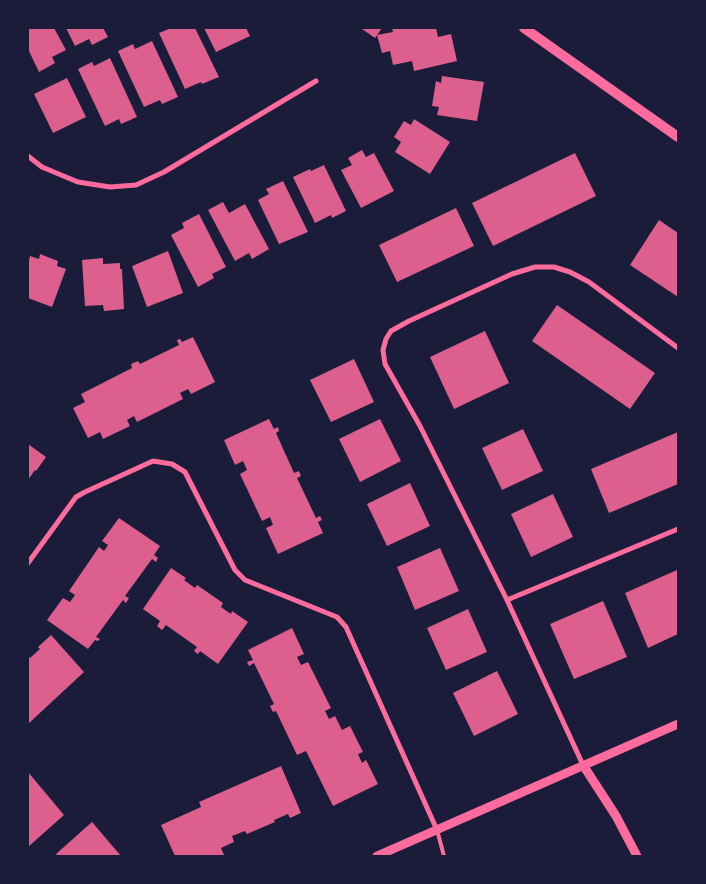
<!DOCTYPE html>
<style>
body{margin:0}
#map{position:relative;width:706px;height:884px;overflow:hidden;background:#1b1b3a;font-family:"Roboto Condensed",sans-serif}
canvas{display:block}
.frame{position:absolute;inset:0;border:29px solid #1b1b3a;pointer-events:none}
</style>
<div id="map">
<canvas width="706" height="884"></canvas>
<div class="frame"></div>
</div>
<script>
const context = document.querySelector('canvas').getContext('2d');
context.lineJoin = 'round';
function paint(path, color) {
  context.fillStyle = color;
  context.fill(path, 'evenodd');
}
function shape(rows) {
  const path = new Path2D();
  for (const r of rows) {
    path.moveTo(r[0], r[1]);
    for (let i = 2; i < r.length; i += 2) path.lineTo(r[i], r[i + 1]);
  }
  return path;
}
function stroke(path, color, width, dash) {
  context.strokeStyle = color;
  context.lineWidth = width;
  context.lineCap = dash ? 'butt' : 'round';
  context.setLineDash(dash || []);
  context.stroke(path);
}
const building = shape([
 [28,28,54,28,66,50,52,57,55,63,39,72,28,49],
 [66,28,103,28,108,37,92,45,89,39,75,46],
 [171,28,173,28,174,29,178,28,195,28,219,77,202,84,201,82,185,89,159,33],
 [204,28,246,28,250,36,216,52],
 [363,28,382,28,375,38,362,29],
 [392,28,436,28,438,37,451,34,457,61,414,71,412,61,393,65,390,51,382,53,377,35,393,32],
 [152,41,178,97,162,104,160,100,144,107,118,51,133,44,135,49],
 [110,58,137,117,121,124,119,119,105,126,78,69,92,62,94,66],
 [442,76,484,82,477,121,437,115,439,107,432,106,436,81,441,83],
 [67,78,86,117,53,133,34,94],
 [414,119,450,142,430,174,395,152,401,142,394,137,404,121,411,125],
 [362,150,366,157,374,153,394,191,361,208,341,170,352,165,348,158],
 [575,153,596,196,493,246,472,203],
 [324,165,346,211,332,218,331,215,315,223,293,177,310,169,311,171],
 [283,181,308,232,279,244,258,200,269,194,266,189],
 [223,202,229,213,245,204,269,249,252,259,249,253,235,261,208,210],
 [456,208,474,246,397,282,379,245],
 [199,214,226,267,212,274,214,278,198,287,171,235,184,228,182,223],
 [659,220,678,233,678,297,630,265],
 [168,251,183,293,147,307,132,266],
 [40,254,58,261,57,266,66,269,52,307,28,298,28,264,30,256,39,259],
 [103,258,103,264,120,263,120,269,122,269,124,309,104,311,103,305,85,306,82,260],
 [557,305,655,373,630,409,532,341],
 [485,331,509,383,454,409,430,357],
 [193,337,215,382,191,394,188,389,180,393,183,399,137,422,134,416,127,420,130,426,103,439,100,432,88,438,73,408,85,402,81,394,132,368,131,364,138,361,140,364,179,345,177,340,180,339,182,342],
 [354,359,374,402,331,422,310,380],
 [269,419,274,429,278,427,279,431,276,433,294,473,299,471,301,476,297,478,316,518,320,516,322,520,318,522,323,533,278,554,266,528,273,525,270,517,262,521,240,474,247,470,243,461,235,465,224,440],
 [380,419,401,461,360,482,339,439],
 [523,429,543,471,502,490,482,448],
 [678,432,678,484,609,513,591,469],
 [28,444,46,457,36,471,35,470,28,480],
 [410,483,430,526,387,546,367,504],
 [553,494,573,537,531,557,511,514],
 [119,518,160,546,154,555,158,558,156,562,152,559,125,596,129,598,126,603,123,600,96,637,100,639,98,641,95,640,88,649,47,620,63,598,70,602,75,595,69,591,99,547,104,551,108,545,102,541],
 [440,548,459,591,415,610,397,567],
 [171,568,186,578,184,580,195,588,197,585,223,603,221,607,231,614,232,611,248,622,218,664,200,651,198,654,194,651,197,647,166,625,162,630,157,626,160,621,143,609],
 [677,570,678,573,678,634,648,648,625,593],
 [603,601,627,657,574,679,550,624],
 [468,609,487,652,446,670,427,628],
 [292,628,304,654,297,657,301,665,308,662,331,708,325,711,329,719,335,716,342,730,350,726,363,752,358,754,362,763,366,760,378,784,333,806,306,751,297,755,276,711,273,712,270,706,274,704,254,663,249,666,247,662,253,660,248,650],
 [51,635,84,672,28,724,28,655,30,658,40,649,38,647],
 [497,671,518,714,474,736,453,693],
 [281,766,301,813,290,818,288,814,274,820,275,822,247,834,245,831,232,836,234,842,221,848,224,855,219,856,175,856,161,825,201,807,199,802],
 [28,772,64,815,28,847],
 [92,822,121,856,58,856,56,854]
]);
const service = shape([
 [437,830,444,856]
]);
const minor = shape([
 [28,156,42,167,78,182,110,187,136,185,164,172,316,81],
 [28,563,76,497,85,492,153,461,172,464,185,472,235,570,245,580,337,617,346,627,437,830],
 [507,600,678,529],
 [583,765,507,600,420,426,385,364,383,350,386,339,391,331,409,321,512,274,535,267,554,267,570,272,589,282,678,348]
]);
const tertiary = shape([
 [583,765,616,816,637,856],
 [377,856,678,724]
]);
const secondary = shape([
 [524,28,678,137]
]);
paint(building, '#dd5f8e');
stroke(service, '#ff6b9d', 4);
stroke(minor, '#ff6b9d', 5);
stroke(tertiary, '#ff6b9d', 9);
stroke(secondary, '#ff6b9d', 10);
</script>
